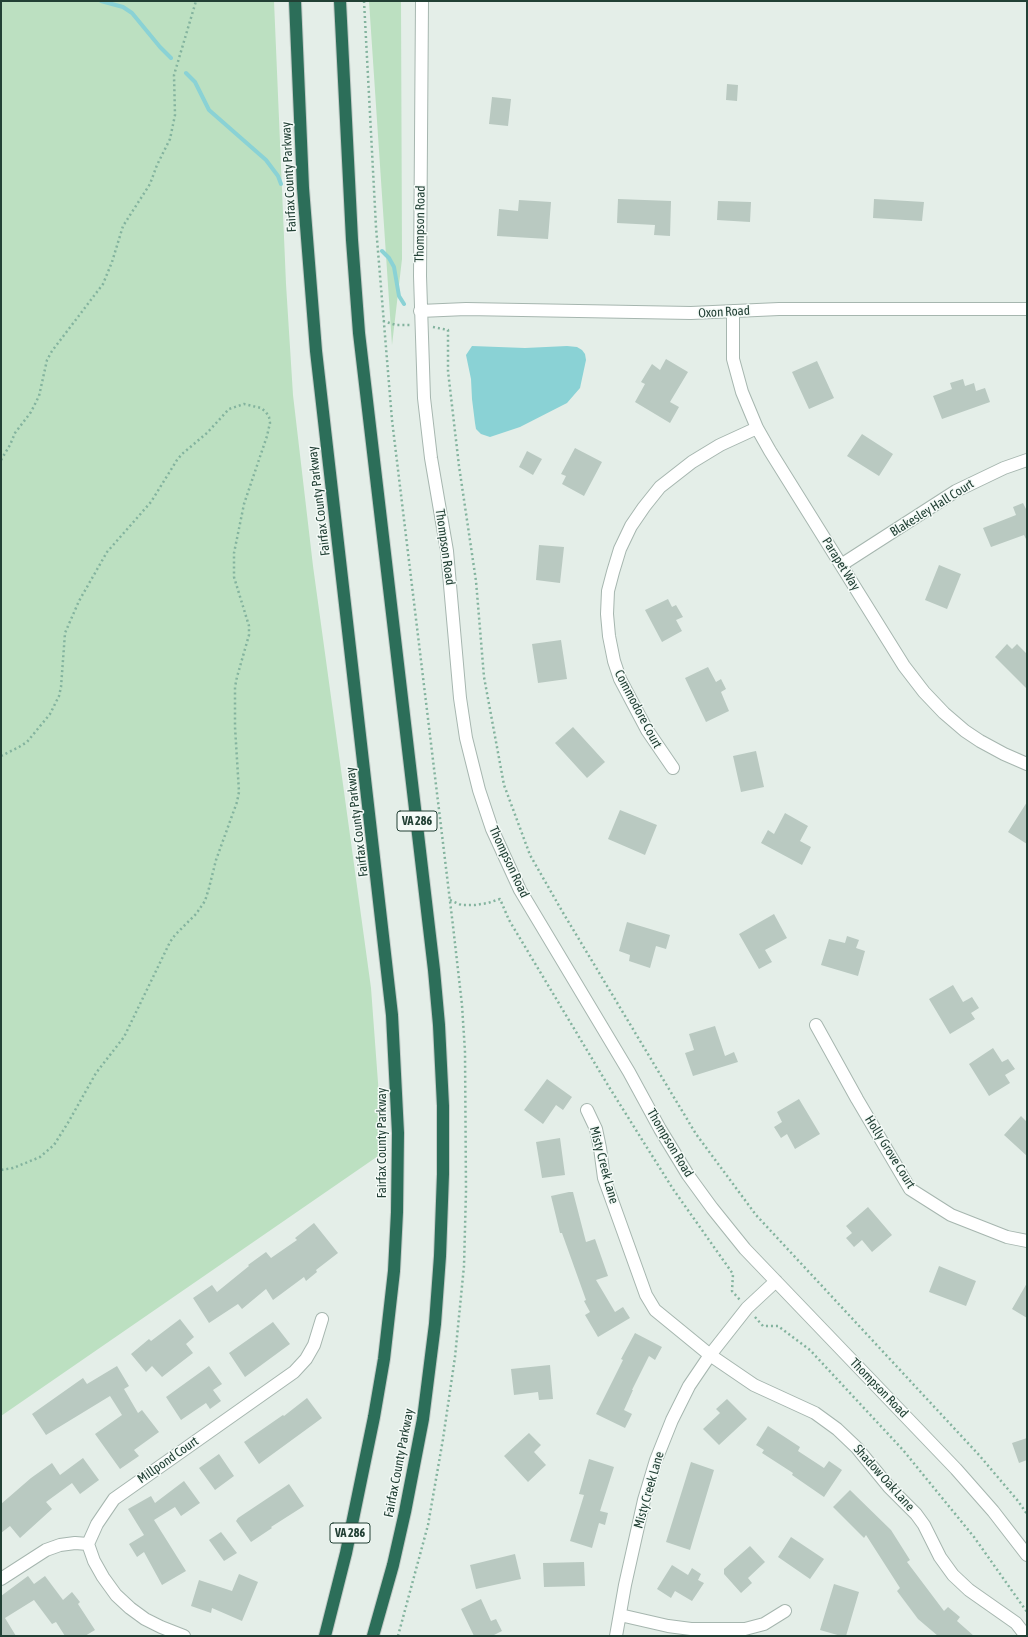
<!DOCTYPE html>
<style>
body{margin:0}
#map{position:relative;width:1028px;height:1637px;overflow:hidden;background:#e4eee8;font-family:"Asap Condensed",sans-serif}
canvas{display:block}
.frame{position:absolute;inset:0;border:2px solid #224035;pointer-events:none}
</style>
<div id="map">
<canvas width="1028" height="1637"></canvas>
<div class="frame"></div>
</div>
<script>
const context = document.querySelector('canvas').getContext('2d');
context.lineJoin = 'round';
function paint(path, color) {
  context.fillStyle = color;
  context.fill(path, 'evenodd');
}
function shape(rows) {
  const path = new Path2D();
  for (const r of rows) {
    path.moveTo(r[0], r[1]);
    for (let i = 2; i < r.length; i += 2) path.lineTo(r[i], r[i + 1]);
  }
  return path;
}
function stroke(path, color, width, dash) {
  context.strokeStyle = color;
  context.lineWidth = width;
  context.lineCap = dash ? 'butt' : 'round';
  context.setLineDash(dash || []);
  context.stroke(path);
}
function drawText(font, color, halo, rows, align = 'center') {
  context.font = font + ' "Asap Condensed",sans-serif';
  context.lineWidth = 3;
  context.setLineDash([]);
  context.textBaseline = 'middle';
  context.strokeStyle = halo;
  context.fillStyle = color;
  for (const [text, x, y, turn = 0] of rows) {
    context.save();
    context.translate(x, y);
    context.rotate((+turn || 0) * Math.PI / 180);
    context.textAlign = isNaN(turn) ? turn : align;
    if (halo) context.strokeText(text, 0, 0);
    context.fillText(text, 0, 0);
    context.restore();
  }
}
const green = shape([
 [1,1,274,1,286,284,293,395,313,566,371,988,379,1096,381,1154,1,1416],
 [369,1,401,1,402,259,392,345]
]);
const water = shape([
 [472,346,525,348,567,346,577,347,582,350,585,354,586,360,580,388,567,403,520,427,490,437,481,434,476,429,475,423,472,399,471,379,466,355]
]);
const stream = shape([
 [101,1,123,7,132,13,160,47,171,58],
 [186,73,195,82,209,110,266,160,278,176,281,184],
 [382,251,389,258,394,267,399,296,404,304]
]);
const building = shape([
 [727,84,738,85,737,101,726,100],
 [492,97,511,99,508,126,489,124],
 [618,199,671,201,670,236,654,235,655,225,617,223],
 [874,199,924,202,922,221,873,218],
 [519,200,551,202,548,239,497,236,499,209,518,211],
 [718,201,751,202,750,222,717,220],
 [666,359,688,372,670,402,679,407,670,423,635,402,645,384,641,382,652,364,660,370],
 [817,361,834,398,809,409,792,372],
 [963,379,965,386,974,383,976,391,985,388,990,402,942,419,933,396,952,389,950,383],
 [862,434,893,454,879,476,847,456],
 [575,448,602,462,584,496,562,484,566,476,561,474],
 [527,451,542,459,533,475,519,467],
 [1023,503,1027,511,1027,541,1024,535,991,547,983,528,1016,515,1013,507],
 [539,545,564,547,560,583,536,580],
 [939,565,961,574,947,609,925,600],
 [668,599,672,607,676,605,683,617,676,620,682,631,662,642,645,610],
 [561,640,567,679,538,683,532,644],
 [1007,644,1012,649,1017,644,1027,654,1027,689,995,657],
 [708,667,716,682,721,679,726,689,721,692,729,711,706,722,685,678],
 [573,727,605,762,587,778,555,743],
 [756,751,764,787,741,792,733,756],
 [1027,802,1027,844,1008,832],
 [620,810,657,825,645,855,608,839],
 [785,813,808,826,800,841,811,847,802,865,761,843,768,830,774,834],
 [774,914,787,938,765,950,772,962,759,969,739,934],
 [627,922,670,935,666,949,656,946,650,968,629,961,630,955,619,951],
 [847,936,859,940,856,948,865,951,858,976,821,965,829,939,845,943],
 [953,985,963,1002,972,997,979,1008,971,1013,975,1019,950,1034,929,999],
 [715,1026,725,1056,734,1052,738,1062,693,1076,685,1053,694,1050,689,1034],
 [993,1048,1002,1062,1008,1059,1015,1069,1005,1075,1010,1083,989,1096,969,1064],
 [547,1079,572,1097,563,1110,556,1105,543,1124,524,1110],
 [799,1099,820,1134,795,1149,787,1134,781,1138,774,1127,782,1122,777,1112],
 [1021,1116,1027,1122,1027,1156,1004,1135],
 [560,1138,565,1175,542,1178,536,1142],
 [569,1192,573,1192,586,1242,595,1239,608,1276,596,1280,615,1312,623,1307,630,1318,598,1337,585,1315,590,1312,584,1301,586,1300,562,1233,560,1233,551,1196],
 [868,1207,892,1235,872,1252,862,1240,854,1247,846,1238,852,1233,846,1226],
 [314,1223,338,1253,316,1270,317,1272,306,1281,304,1277,273,1300,266,1289,242,1309,238,1304,209,1323,193,1298,212,1285,217,1292,249,1266,248,1265,266,1252,271,1258,297,1240,295,1238],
 [939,1266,976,1281,966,1306,929,1292],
 [1027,1283,1027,1318,1012,1309],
 [180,1319,194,1337,186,1344,193,1353,162,1377,152,1366,146,1372,131,1354,149,1339,151,1341],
 [273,1322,290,1344,245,1377,229,1353],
 [635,1333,662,1347,655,1360,649,1356,632,1390,633,1390,624,1410,632,1414,625,1428,596,1414,623,1360,621,1359],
 [550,1365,553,1399,539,1400,538,1392,514,1395,511,1369],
 [117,1366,129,1386,124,1389,138,1413,142,1410,159,1432,134,1450,139,1456,120,1469,95,1434,122,1415,110,1396,46,1435,32,1414,83,1378,87,1384],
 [209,1366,222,1384,213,1390,221,1401,210,1409,206,1403,181,1420,166,1397],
 [307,1398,322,1418,259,1464,244,1442,283,1415,284,1416],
 [727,1399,747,1419,719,1445,703,1429,720,1413,716,1409],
 [768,1426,800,1447,798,1451,824,1468,829,1461,842,1470,824,1497,792,1475,793,1473,762,1453,764,1450,756,1445],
 [529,1433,541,1445,534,1452,546,1465,528,1482,504,1456],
 [1027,1438,1027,1460,1019,1463,1012,1443],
 [219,1454,234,1476,215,1490,199,1468],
 [83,1458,99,1480,80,1494,72,1483,46,1502,52,1509,20,1538,10,1526,1,1533,1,1504,31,1478,52,1463,60,1475],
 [589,1459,614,1467,600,1511,608,1513,605,1525,599,1523,592,1548,570,1541,584,1495,579,1494],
 [691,1462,714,1470,690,1550,666,1542],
 [184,1481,200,1503,181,1516,175,1507,154,1520,186,1571,162,1585,144,1552,137,1557,129,1544,144,1535,128,1509,151,1496,155,1503],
 [289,1484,304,1506,271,1527,272,1528,251,1542,236,1521,238,1518],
 [850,1490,891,1530,910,1560,907,1562,944,1611,948,1607,960,1617,957,1621,974,1636,938,1636,918,1619,897,1591,900,1588,866,1535,864,1538,833,1507],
 [221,1532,237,1553,224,1561,209,1540],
 [791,1537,824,1559,810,1579,778,1557],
 [750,1546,765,1562,748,1578,752,1583,741,1593,724,1574,724,1569],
 [515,1554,521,1579,476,1589,470,1565],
 [584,1562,585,1586,544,1587,543,1563],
 [672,1565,688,1575,692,1568,701,1574,698,1580,704,1583,692,1601,675,1591,671,1598,657,1589],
 [239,1574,258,1582,242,1621,212,1608,211,1613,191,1606,199,1580,232,1591],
 [28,1576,34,1584,45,1576,63,1600,72,1592,80,1602,78,1604,95,1630,85,1636,65,1636,56,1622,52,1624,34,1600,5,1618,16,1636,1,1636,1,1596],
 [834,1584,859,1592,846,1636,841,1636,820,1630],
 [481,1599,491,1621,496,1619,502,1631,492,1636,474,1636,461,1609]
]);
const path = shape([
 [364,1,376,227,392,420,453,926,462,1005,465,1052,466,1191,464,1266,455,1357,443,1439,428,1525,398,1636],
 [383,321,396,325,410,325],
 [433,327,448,330,448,371,459,466,476,581,484,677,504,785,530,855,562,911,696,1134,756,1215,979,1455,1018,1501,1027,1514],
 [1,460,10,445,15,433,31,412,39,396,47,360,52,351,103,284,112,262,123,226,150,184,157,165,170,139,175,115,174,75,196,1],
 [1,756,19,747,27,742,50,714,59,696,61,687,65,633,79,601,107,552,151,502,177,460,182,454,207,433,229,409,244,404,261,408,266,412,269,417,270,423,267,436,244,504,234,553,234,577,249,626,249,635,237,677,235,687,235,727,239,792,237,802,216,860,209,888,205,901,196,914,175,935,170,942,124,1037,96,1073,69,1121,54,1145,40,1157,28,1162,13,1168,1,1170],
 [450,900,461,905,475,905,488,903,500,899,509,920,609,1087,673,1189,733,1274,732,1291,740,1300],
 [755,1317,763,1326,778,1326,810,1350,903,1450,974,1537,1027,1612]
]);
const minor = shape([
 [422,1,420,276,424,398,431,458,447,551,460,698,466,738,479,790,492,829,520,890,629,1072,660,1129,688,1175,712,1208,745,1249,956,1469,993,1511,1027,1555],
 [420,311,466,309,691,313,779,309,1027,309],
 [733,311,733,359,742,392,757,428,770,451,904,666,924,692,944,713,965,731,980,741,1004,754,1027,764],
 [841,565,956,491,1004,468,1027,460],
 [673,768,647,730,620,679,614,661,609,636,607,614,608,591,613,572,620,549,631,526,644,507,660,487,692,462,720,445,757,428],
 [816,1025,857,1099,910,1189,951,1215,1007,1237,1027,1241],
 [587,1110,596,1129,600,1148,604,1178,646,1295,655,1310,710,1355,754,1385,815,1413,837,1429,857,1448,889,1487,916,1514,924,1525,940,1557,953,1575,969,1590,1016,1623,1026,1636],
 [88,1544,94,1561,103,1577,116,1595,130,1608,145,1619,161,1627,184,1636],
 [1,1579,46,1550,60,1545,75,1543,88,1544,97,1524,114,1499,294,1372,306,1359,314,1345,322,1319],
 [620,1615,668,1626,691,1629,745,1629,764,1624,785,1611],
 [616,1636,625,1585,644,1500,656,1460,672,1420,689,1386,710,1355,747,1308,776,1281]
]);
const highway = shape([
 [295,1,303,188,316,351,392,1015,398,1133,397,1212,394,1271,384,1359,374,1417,346,1553,325,1636],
 [340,1,352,240,359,333,434,970,439,1025,443,1106,443,1174,440,1256,435,1324,423,1419,405,1512,393,1565,373,1636]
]);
const shields = [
 [417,821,40],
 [350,1533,40]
];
const shieldNames = [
 ["VA 286",417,821],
 ["VA 286",350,1533]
];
const streetNames = [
 ["Fairfax County Parkway",289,177,-93],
 ["Thompson Road",420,224,-89],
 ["Oxon Road",724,312,-3],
 ["Fairfax County Parkway",319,501,-97],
 ["Blakesley Hall Court",932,508,-32],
 ["Thompson Road",445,547,82],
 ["Parapet Way",841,564,58],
 ["Commodore Court",638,709,62],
 ["Fairfax County Parkway",357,822,-97],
 ["Thompson Road",509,862,65],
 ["Fairfax County Parkway",382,1143,-90],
 ["Thompson Road",670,1143,59],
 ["Holly Grove Court",890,1152,58],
 ["Misty Creek Lane",604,1165,75],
 ["Thompson Road",879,1388,46],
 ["Millpond Court",168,1460,-35],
 ["Fairfax County Parkway",399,1463,-79],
 ["Shadow Oak Lane",884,1478,48],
 ["Misty Creek Lane",649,1490,-74]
];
paint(green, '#bce0c1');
paint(water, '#8ad2d5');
stroke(stream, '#8ad2d5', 4);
paint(building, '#b9c9c1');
stroke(minor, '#a6b6af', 14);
stroke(highway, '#c1cac6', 14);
stroke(path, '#83b39e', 2.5, [2, 3]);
stroke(minor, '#fff', 12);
stroke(highway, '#2c6e59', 12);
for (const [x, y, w] of shields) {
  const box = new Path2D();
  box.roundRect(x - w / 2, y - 10, w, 20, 3);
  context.fillStyle = '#f4faf7';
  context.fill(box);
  stroke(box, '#224035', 1);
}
drawText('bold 12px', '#224035', null, shieldNames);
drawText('13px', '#224035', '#f4faf7', streetNames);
</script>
